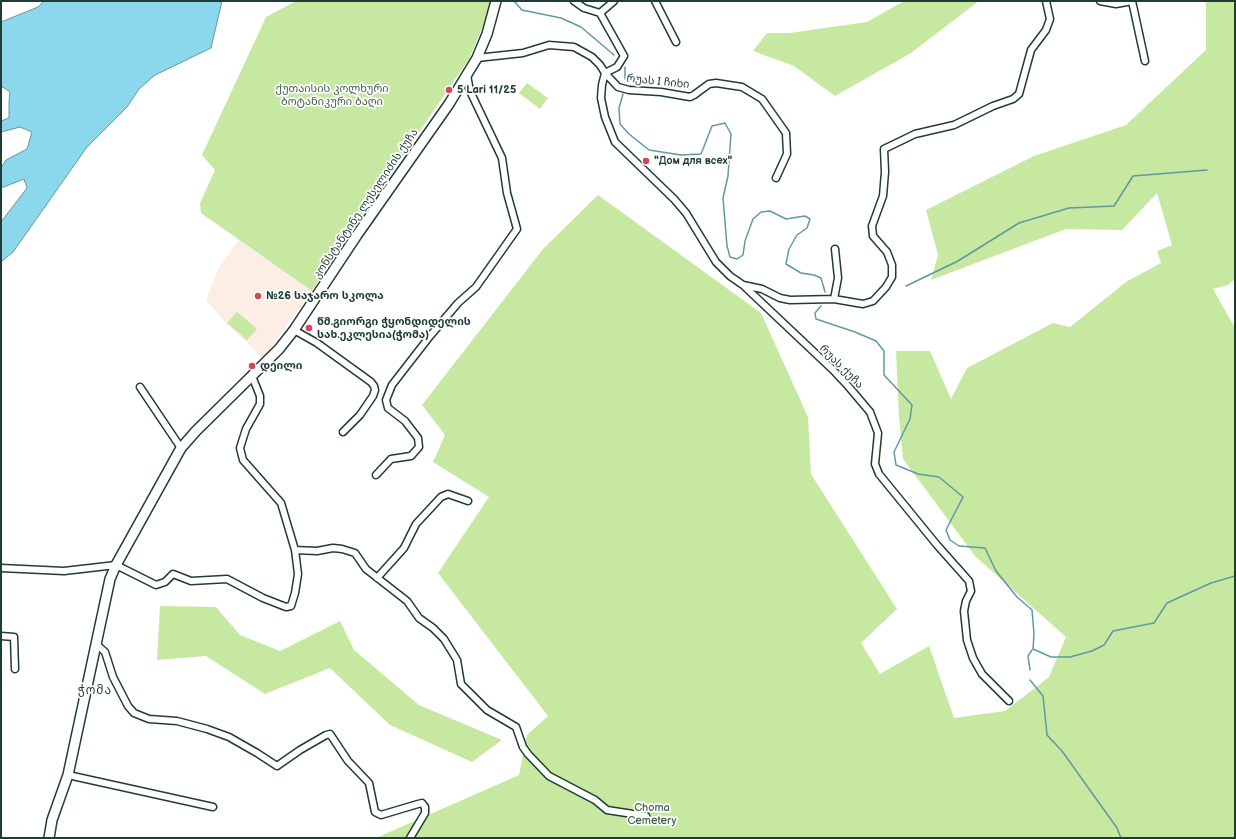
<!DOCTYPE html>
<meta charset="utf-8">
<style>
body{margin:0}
#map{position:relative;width:1236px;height:839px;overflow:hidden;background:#fff;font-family:"Balsamiq Sans",sans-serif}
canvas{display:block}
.frame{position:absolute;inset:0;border:2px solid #1f3d34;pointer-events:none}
</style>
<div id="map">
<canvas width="1236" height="839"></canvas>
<div class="frame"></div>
</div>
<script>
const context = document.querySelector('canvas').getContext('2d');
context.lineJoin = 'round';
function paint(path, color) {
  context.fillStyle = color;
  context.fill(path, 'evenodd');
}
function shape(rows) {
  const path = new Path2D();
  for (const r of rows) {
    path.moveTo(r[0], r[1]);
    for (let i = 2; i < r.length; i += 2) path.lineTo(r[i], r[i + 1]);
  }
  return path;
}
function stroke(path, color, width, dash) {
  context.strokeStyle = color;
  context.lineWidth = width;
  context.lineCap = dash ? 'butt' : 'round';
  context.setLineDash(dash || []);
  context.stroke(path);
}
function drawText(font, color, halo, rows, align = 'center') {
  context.font = font + ' "Balsamiq Sans","Noto Sans Georgian",sans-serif';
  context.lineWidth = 3.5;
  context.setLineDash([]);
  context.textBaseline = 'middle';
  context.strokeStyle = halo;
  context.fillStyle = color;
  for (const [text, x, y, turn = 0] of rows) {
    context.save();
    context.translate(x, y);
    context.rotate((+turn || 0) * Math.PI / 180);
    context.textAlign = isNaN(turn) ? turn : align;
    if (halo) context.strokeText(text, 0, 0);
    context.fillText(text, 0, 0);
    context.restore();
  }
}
const built = shape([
 [239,240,312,291,263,358,225,322,206,300,218,269]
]);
const green = shape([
 [296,1,491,1,489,12,469,59,331,261,312,291,201,213,200,203,215,170,202,155,266,17],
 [904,1,979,1,911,53,835,96,794,66,753,51,767,33,790,33,867,22],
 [1206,1,1235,1,1235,273,1234,280,1228,285,1213,289,1235,328,1235,838,376,838,519,775,527,735,548,716,438,573,489,497,433,462,445,435,422,405,543,249,598,195,761,313,808,417,811,474,897,609,861,643,880,674,929,646,954,718,1005,711,1049,677,1066,637,975,556,903,459,899,417,896,351,930,351,951,399,967,368,1053,323,1070,327,1126,282,1161,263,1157,251,1172,245,1157,193,1122,230,1066,229,931,280,938,255,926,210,1034,156,1126,125,1206,50],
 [527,83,548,98,540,109,519,93],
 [237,312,257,329,247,340,227,323],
 [160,606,216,607,240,635,280,651,340,621,354,650,419,705,502,740,472,762,390,725,330,668,265,694,206,656,157,660]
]);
const water = shape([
 [44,1,222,1,211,48,155,75,139,89,127,107,87,147,13,252,1,262,1,222,27,188,24,179,1,188,1,168,6,160,27,149,32,132,20,127,1,132,1,121,9,118,9,101,10,92,3,87,1,88,1,22,38,7,44,1]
]);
const stream = shape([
 [514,1,522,10,561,18,581,27,614,55],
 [625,79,625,67],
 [623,94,619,108,620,124,629,134,649,150,681,155,701,154,712,126,725,123,731,134,730,147,728,176,723,198,727,246,730,257,737,259,743,255,745,241,753,219,761,212,770,211,786,219,805,216,810,219,807,228,797,235,789,249,786,264,801,273,814,275,821,278,825,292],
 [906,286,958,261,1019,223,1069,208,1114,206,1133,176,1207,170],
 [821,306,815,313,816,319,855,332,876,341,884,351,884,375,912,405,910,419,894,452,896,465,918,474,939,477,963,497,946,530,950,540,959,546,985,548,996,571,1017,597,1032,610,1034,634,1033,649,1051,657,1070,657,1092,651,1104,645,1113,631,1154,623,1167,603,1211,583,1235,576],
 [1030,670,1028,656,1032,650],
 [1030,680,1043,696,1047,735,1062,751,1117,828,1121,838]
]);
const street = shape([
 [655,1,676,42],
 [1100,1,1116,4,1132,1],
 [1132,1,1145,61],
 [600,13,614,1],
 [477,58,523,53,549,45,574,47,592,57,600,65,605,73,617,67,624,56,619,47,600,13,584,8,574,1],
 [776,178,787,154,786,133,762,99,742,87,716,83,709,84,694,95,690,97,661,92,629,90,618,87,605,73,602,85,601,98,605,117,615,142,674,199,686,213,716,262,730,276,743,285,833,370,848,386,870,412,878,433,875,464,879,474,937,545,969,581,971,591,966,601,964,611,967,640,973,658,982,674,1009,701],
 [743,285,762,289,780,298,790,300,834,299,863,304,873,301,886,287,892,277,892,265,887,252,873,236,872,226,883,196,885,172,884,149,915,134,954,125,993,106,1013,99,1019,94,1031,50,1046,30,1050,19,1046,1],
 [834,299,838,278,835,249],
 [294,330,317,343,371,382,374,386,375,390,373,396,360,415,343,432],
 [252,376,260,396,260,404,246,429,240,448,243,460,281,503,295,550,317,551,333,548,342,549,355,553,366,569,407,601,419,618,433,628,444,639,457,660,461,684,487,710,516,727,523,747,528,754,549,776,595,800,607,810,646,816],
 [140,387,181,448],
 [376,475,391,459,411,456,419,447,418,438,405,421,388,408,386,400,392,385,430,336,458,303,476,287,517,229,507,193,502,158,470,91,467,75],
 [1,568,64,571,116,565,156,585,165,582,173,574,191,581,227,579,263,598,286,607,291,606,295,593,298,574,295,550],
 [377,578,404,548,416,524,441,497,448,494,468,501],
 [1,636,14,637,15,669],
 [96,644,105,652,113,677,128,706,134,713,149,719,177,721,207,729,229,737,257,753,277,766,300,750,326,735,330,734,348,761,369,783,375,812,381,815,418,804,422,803,425,807,425,813,410,838],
 [68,775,213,807]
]);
const secondary = shape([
 [49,838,52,820,68,775,110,579,116,565,181,448,196,431,279,349,294,330,357,235,449,104,477,58,487,34,496,1]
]);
const markers = [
 [449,90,4,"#d1495b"],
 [646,161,4,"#d1495b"],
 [258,296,4,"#d1495b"],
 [309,328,4,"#d1495b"],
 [252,366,4,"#d1495b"]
];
const streetNames = [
 ["რუას I ჩიხი",658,82,6],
 ["კონსტანტინე ლესელიძის ქუჩა",366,204,-56],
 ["რუას ქუჩა",841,367,45]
];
const parkNames = [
 ["ქუთაისის კოლხური",332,89],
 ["ბოტანიკური ბაღი",332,102],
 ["Choma",652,808],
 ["Cemetery",652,821]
];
const poiNames = [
 ["5 Lari 11/25",457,90],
 ["\"Дом для всех\"",654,161],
 ["№26 საჯარო სკოლა",266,296],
 ["წმ.გიორგი ჭყონდიდელის",317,322],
 ["სახ.ეკლესია(ჭომა)",317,335],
 ["დეილი",260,366]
];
const neighbourhoodNames = [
 ["ჭომა",95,691]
];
paint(built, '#fceee4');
paint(green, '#c7e8a0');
paint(water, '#8bd7eb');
stroke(water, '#6099a2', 1);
stroke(stream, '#6099a2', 1.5);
stroke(street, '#1f3d34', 9);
stroke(secondary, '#1f3d34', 12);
stroke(street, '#fff', 6);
stroke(secondary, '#fff', 9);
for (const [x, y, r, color] of markers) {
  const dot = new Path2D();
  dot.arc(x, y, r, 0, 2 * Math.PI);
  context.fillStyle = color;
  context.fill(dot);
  stroke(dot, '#fff', 1.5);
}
drawText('11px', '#1f3d34', '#fff', streetNames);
drawText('11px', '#415f4a', '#fff', parkNames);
drawText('bold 11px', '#1f3d34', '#fff', poiNames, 'left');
context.letterSpacing = '1px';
drawText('12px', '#1f3d34', '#fff', neighbourhoodNames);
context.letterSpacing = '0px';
</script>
